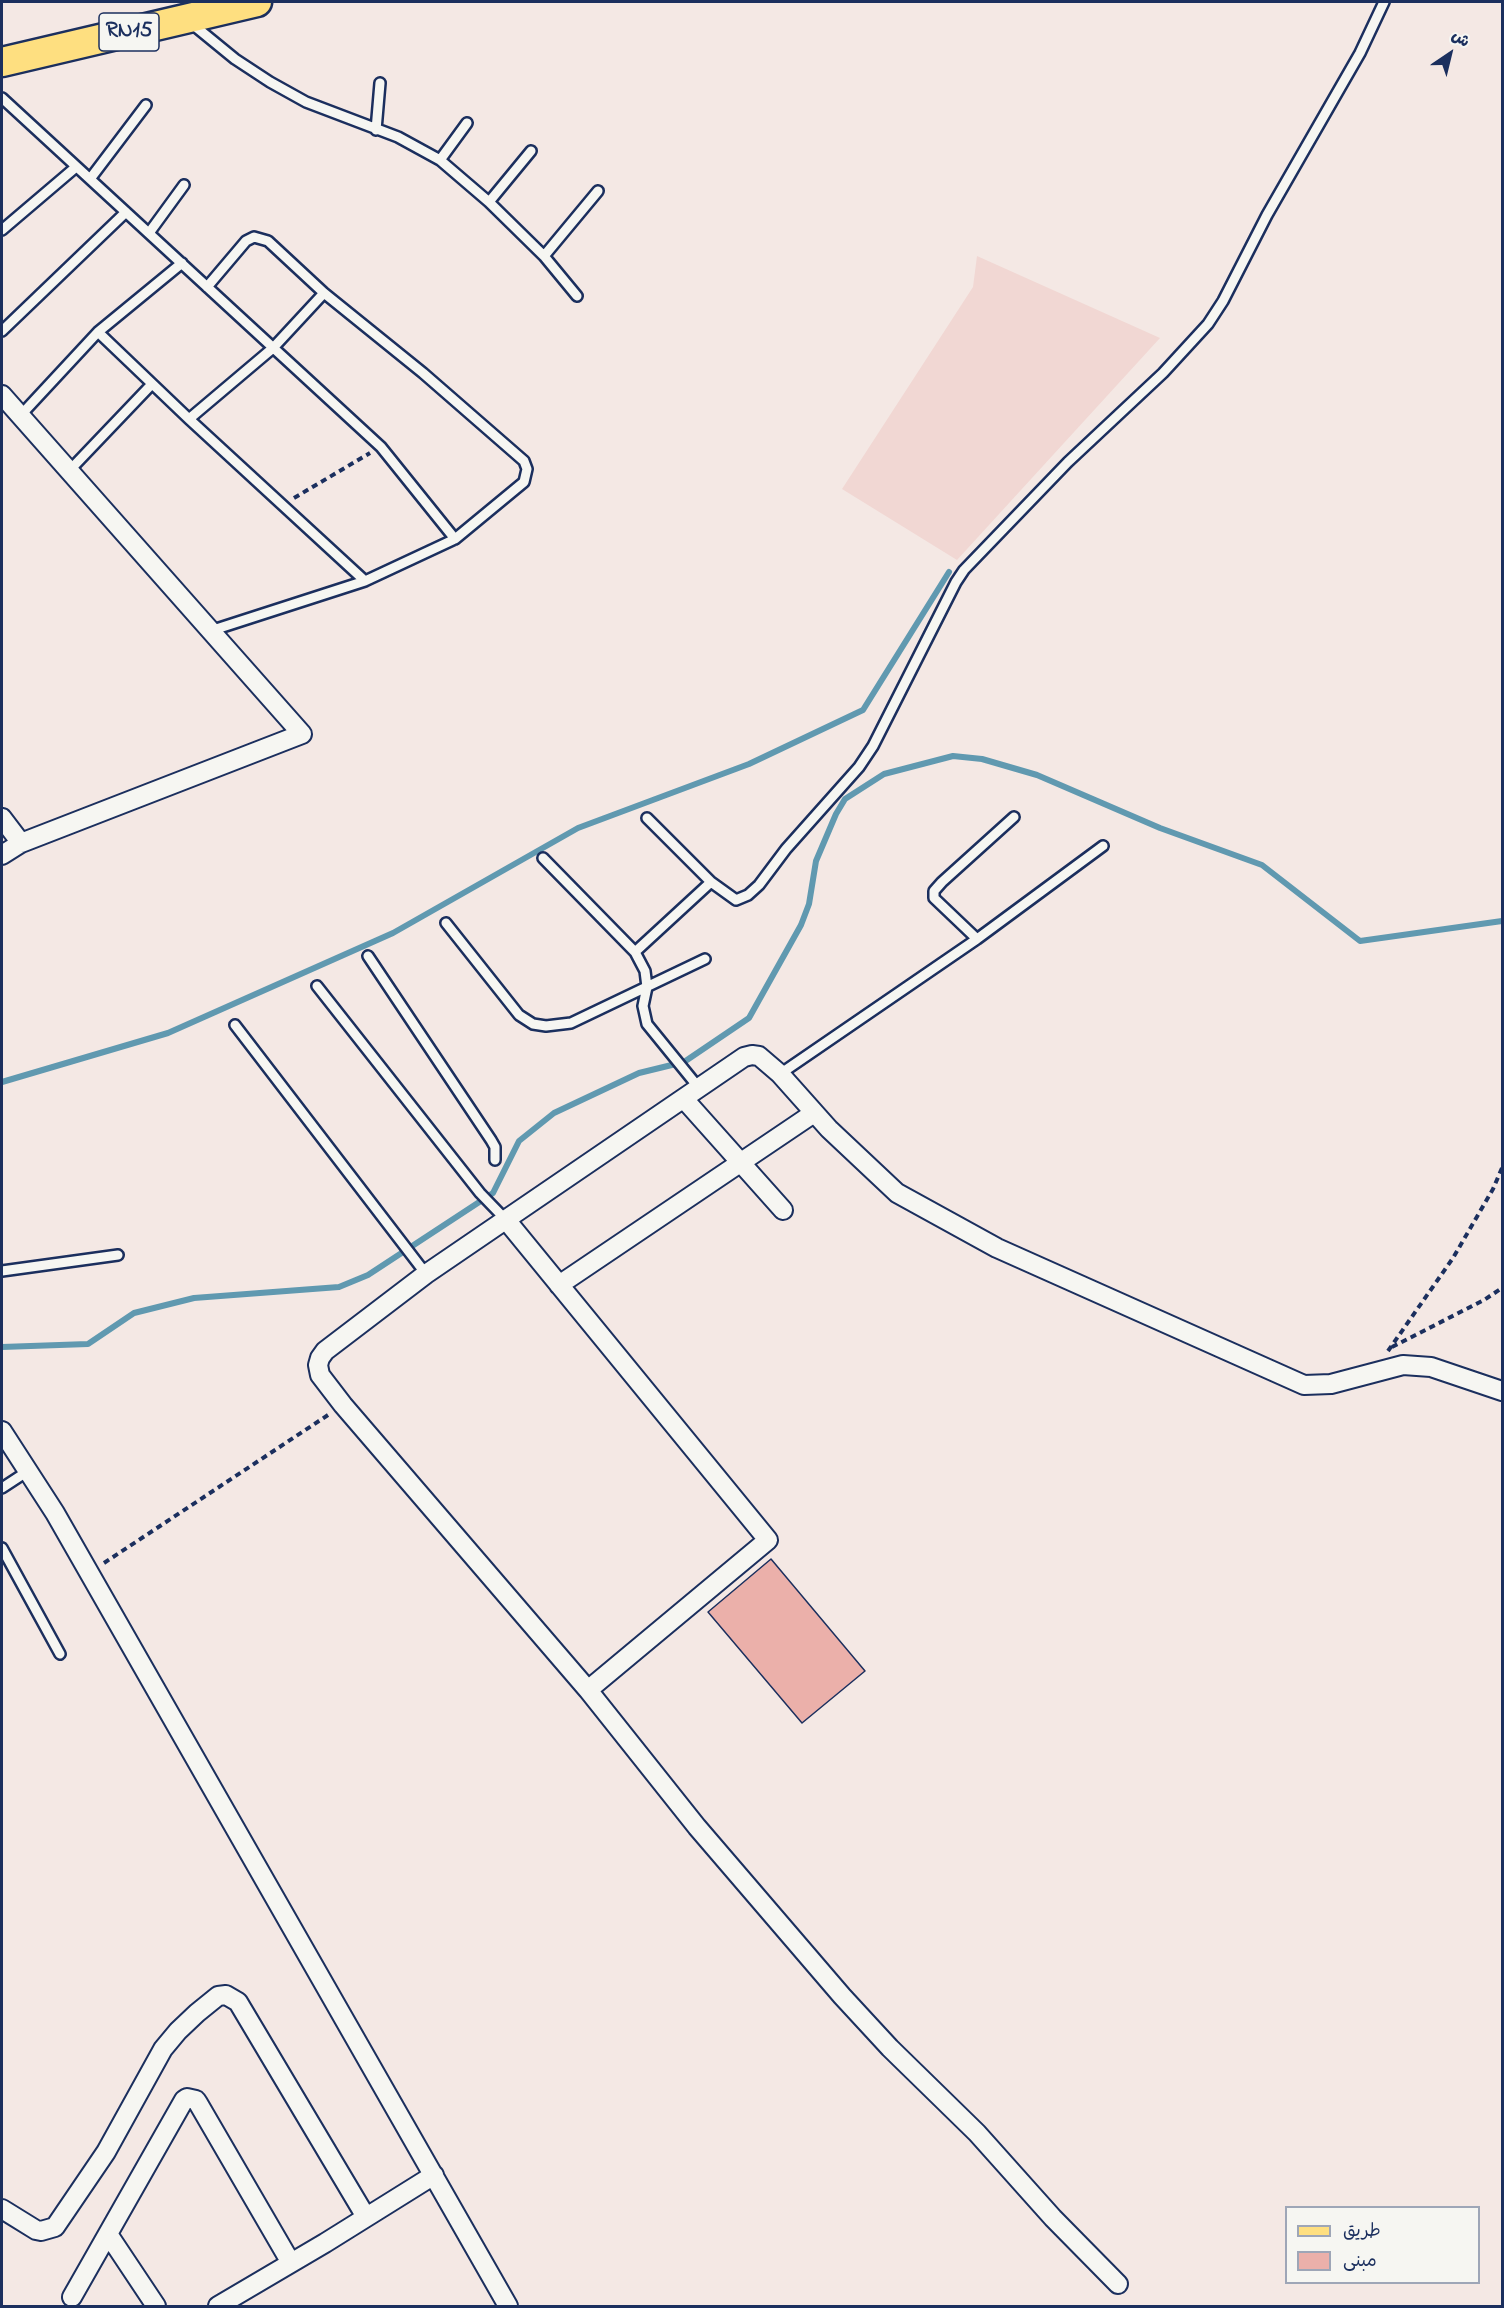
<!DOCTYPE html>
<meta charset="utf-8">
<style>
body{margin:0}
#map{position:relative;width:1504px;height:2308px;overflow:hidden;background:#f4e8e4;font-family:"Indie Flower","Playpen Sans Arabic",sans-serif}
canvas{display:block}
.frame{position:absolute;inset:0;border:3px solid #1b2f5e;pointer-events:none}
.legend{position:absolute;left:1285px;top:2206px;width:195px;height:78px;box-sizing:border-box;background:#f6f6f2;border:2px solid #9ea6b7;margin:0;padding:8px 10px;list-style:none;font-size:18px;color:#1b2f5e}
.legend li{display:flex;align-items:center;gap:12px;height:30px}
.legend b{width:30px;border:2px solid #9ea6b7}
.north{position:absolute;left:1420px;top:24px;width:60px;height:60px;-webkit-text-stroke:4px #f6f6f2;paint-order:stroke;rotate:35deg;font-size:16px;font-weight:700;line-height:24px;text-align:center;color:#1b2f5e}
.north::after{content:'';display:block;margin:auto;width:21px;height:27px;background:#1b2f5e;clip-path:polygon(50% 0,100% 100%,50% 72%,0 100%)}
</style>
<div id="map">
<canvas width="1504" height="2308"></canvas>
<div class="frame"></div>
<ul class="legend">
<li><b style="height:8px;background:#fedf80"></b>طريق</li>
<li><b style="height:16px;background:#ebb0aa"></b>مبنى</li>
</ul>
<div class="north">ش</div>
</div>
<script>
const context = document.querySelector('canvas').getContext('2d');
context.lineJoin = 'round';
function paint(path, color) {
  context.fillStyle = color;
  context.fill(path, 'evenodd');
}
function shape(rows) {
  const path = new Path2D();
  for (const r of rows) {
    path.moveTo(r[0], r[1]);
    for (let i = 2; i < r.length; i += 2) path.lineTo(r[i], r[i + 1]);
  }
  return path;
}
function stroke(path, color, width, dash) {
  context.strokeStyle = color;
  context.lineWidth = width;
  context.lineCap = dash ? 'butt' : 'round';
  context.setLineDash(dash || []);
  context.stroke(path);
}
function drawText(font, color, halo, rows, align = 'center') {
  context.font = font + ' "Indie Flower",sans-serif';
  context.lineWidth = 4.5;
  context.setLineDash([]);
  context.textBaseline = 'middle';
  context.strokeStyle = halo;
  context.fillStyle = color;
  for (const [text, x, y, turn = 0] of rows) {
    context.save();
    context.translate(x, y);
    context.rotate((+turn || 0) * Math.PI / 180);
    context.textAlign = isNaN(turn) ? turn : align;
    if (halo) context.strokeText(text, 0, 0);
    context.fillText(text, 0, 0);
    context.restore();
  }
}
const built = shape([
 [977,256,1160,338,957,560,842,489,973,287]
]);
const stream = shape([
 [2,1082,168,1033,393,933,578,828,749,764,863,710,949,572],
 [2,1347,88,1344,134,1313,194,1298,339,1287,368,1275,493,1193,519,1141,554,1113,639,1073,684,1062,749,1018,801,925,809,904,816,861,836,814,845,799,884,774,953,756,982,759,1037,775,1160,828,1262,865,1360,941,1502,921]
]);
const building = shape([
 [771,1559,865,1671,802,1723,708,1612,771,1559]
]);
const path = shape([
 [294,498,370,453],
 [1392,1347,1484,1300,1502,1288],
 [1388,1351,1453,1258,1493,1189,1502,1168],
 [104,1563,328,1415]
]);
const lane = shape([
 [191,23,235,59,270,82,306,102,398,137,440,160,489,202,544,256,577,296],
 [2,98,381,447,455,539],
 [376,130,380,83],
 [440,160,467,123],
 [90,179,146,105],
 [489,202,531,151],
 [2,230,76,167],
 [149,233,184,185],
 [544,256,598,191],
 [207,287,246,241,254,237,268,241,324,293,423,373,524,461,527,469,524,482,455,539,365,581,210,631],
 [2,331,126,212],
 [98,332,189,419,365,581],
 [20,416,98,332,182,263],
 [189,419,273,348,324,293],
 [69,471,152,384],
 [647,818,711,882,736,900,748,895,759,885,786,849,859,767,873,746,956,582,964,570,1068,462,1163,373,1208,324,1223,301,1267,215,1360,53,1384,2],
 [543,858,635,952,645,971,647,987,643,1006,647,1024,699,1088],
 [446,923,519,1015,533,1024,546,1026,571,1023,705,959],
 [977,939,934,898,934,891,942,882,1014,817],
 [635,952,711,882],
 [368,956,491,1140,495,1147,495,1160],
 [317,986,480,1193,507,1221],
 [235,1025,426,1274],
 [780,1074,977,939,1103,846],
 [2,1271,118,1255],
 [2,1488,28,1471],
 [2,1548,60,1654]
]);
const street = shape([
 [2,395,302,734,21,843,2,855],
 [2,818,21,843],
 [684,1099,783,1210],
 [507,1221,768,1540,588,1690],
 [559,1285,814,1113],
 [2,1431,55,1513,508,2306],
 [2,2209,36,2230,41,2231,55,2227,106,2152,163,2049,178,2031,197,2013,218,1996,226,1995,238,2002,366,2217],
 [108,2234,156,2306],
 [1118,2284,1053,2218,977,2133,890,2048,842,1996,697,1827,588,1690,343,1405,320,1375,318,1365,320,1358,325,1351,426,1274,744,1057,752,1055,759,1056,780,1074,829,1129,897,1193,997,1248,1304,1385,1331,1384,1403,1365,1431,1367,1502,1391],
 [72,2297,184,2100,187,2098,196,2100,198,2103,291,2263],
 [218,2306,325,2243,434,2175]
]);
const primary = shape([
 [2,62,257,2]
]);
const shields = [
 [129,32,60]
];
const shieldNames = [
 ["RN15",129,32]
];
paint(built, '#f1d7d3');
stroke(stream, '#6099b0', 6);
paint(building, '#ebb0aa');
stroke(building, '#1b2f5e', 1.5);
stroke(lane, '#1b2f5e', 14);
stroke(street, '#1b2f5e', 22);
stroke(primary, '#1b2f5e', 33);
stroke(path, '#1b2f5e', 4, [6, 4.5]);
stroke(lane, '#f6f6f2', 9);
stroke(street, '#f6f6f2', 18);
stroke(primary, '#fedf80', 28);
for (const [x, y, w] of shields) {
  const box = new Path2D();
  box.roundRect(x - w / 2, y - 19, w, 38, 4.5);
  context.fillStyle = '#f6f6f2';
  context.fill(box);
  stroke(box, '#1b2f5e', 1.5);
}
drawText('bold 22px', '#1b2f5e', null, shieldNames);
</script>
